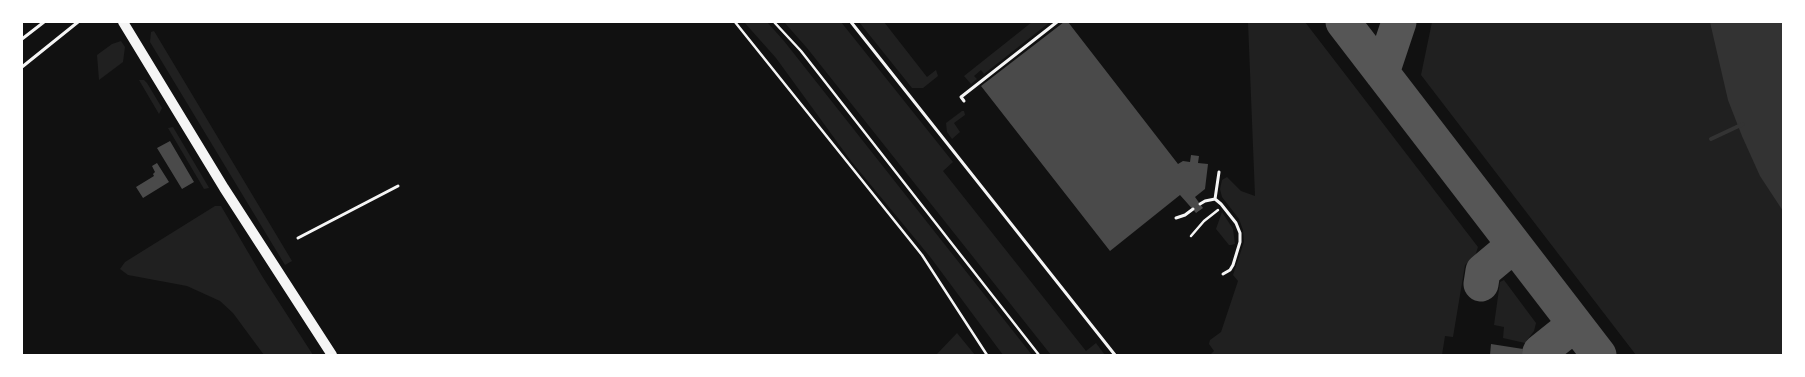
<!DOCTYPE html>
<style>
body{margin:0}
#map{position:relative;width:1805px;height:377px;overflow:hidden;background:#111;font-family:Jost,sans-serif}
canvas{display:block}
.frame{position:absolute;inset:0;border:23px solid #fff;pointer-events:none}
</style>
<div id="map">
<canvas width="1805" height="377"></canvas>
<div class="frame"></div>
</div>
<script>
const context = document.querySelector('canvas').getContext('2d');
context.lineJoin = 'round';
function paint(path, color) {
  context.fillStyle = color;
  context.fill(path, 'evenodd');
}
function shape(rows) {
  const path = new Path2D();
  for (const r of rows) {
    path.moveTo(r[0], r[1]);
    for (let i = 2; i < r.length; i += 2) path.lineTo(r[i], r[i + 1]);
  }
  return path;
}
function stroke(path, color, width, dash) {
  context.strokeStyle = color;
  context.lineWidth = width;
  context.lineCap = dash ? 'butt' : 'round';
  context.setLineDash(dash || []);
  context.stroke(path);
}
const green = shape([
 [744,22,767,22,784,41,1032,355,1003,355,931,258,851,161,776,58],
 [784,22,841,22,953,162,943,171,1086,351,1096,343,1105,355,1051,355,807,48],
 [859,22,884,22,927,77,936,70,938,76,923,88,912,88],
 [1032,22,1050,22,984,74,981,70,974,76,977,79,971,84,964,76],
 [1248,22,1305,22,1478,247,1475,256,1465,265,1453,337,1445,336,1442,355,1210,355,1214,351,1209,344,1210,340,1221,332,1238,281,1233,275,1244,242,1243,230,1239,219,1222,197,1220,189,1222,180,1227,177,1241,191,1255,196],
 [1432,22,1783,22,1783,355,1636,355,1421,75],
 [154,31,292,261,285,265,150,42,151,32],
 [121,41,125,47,123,62,99,80,97,55,112,44],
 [139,80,144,80,147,83,162,108,159,114],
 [962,111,964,111,965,115,954,123,960,132,952,139,947,132,946,123],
 [173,127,208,186,209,188,204,189,168,128],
 [215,206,221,206,262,276,313,355,264,355,233,313,220,301,187,286,128,275,120,269,125,262],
 [1222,212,1233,229,1235,244,1231,245,1229,245,1216,229],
 [1504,280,1536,323,1534,331,1525,343,1503,338,1504,327,1494,325,1500,282],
 [957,333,975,355,936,355]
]);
const water = shape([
 [1710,22,1783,22,1783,211,1760,176,1742,136,1728,100]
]);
const stream = shape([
 [1711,139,1743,124]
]);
const taxiway = shape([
 [1343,22,1599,355],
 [1382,73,1399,22],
 [1481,284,1483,271,1514,245],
 [1539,355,1540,352,1575,324]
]);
const building = shape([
 [1064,22,1068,22,1178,164,1183,161,1190,162,1191,155,1199,156,1198,163,1208,164,1205,189,1195,197,1203,208,1196,213,1180,195,1110,251,981,86],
 [170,141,194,182,182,189,157,148],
 [157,163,169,182,143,198,136,187,154,176,153,174,155,172,152,166],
 [1491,344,1523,349,1522,355,1490,355]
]);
const path = shape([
 [735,22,922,255,987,355],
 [774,22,801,51,1039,355],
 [1191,236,1204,221,1218,210]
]);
const service = shape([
 [851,22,1115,355],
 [22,39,44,22],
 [22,67,78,22],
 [964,101,961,97,1057,22],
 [1215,199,1219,172],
 [1200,204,1205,201,1215,199,1221,204,1236,223,1240,233,1240,242,1233,265,1230,270,1223,274],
 [1176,218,1185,215,1193,209],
 [298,238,398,186]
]);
const primary = shape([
 [123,22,224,188,332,355]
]);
paint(green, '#202020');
paint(water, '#333');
stroke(stream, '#333', 4);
stroke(taxiway, '#565656', 35);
paint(building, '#4a4a4a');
stroke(path, '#f5f5f5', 2.5);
stroke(service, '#f5f5f5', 3);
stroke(primary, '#f5f5f5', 10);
</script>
